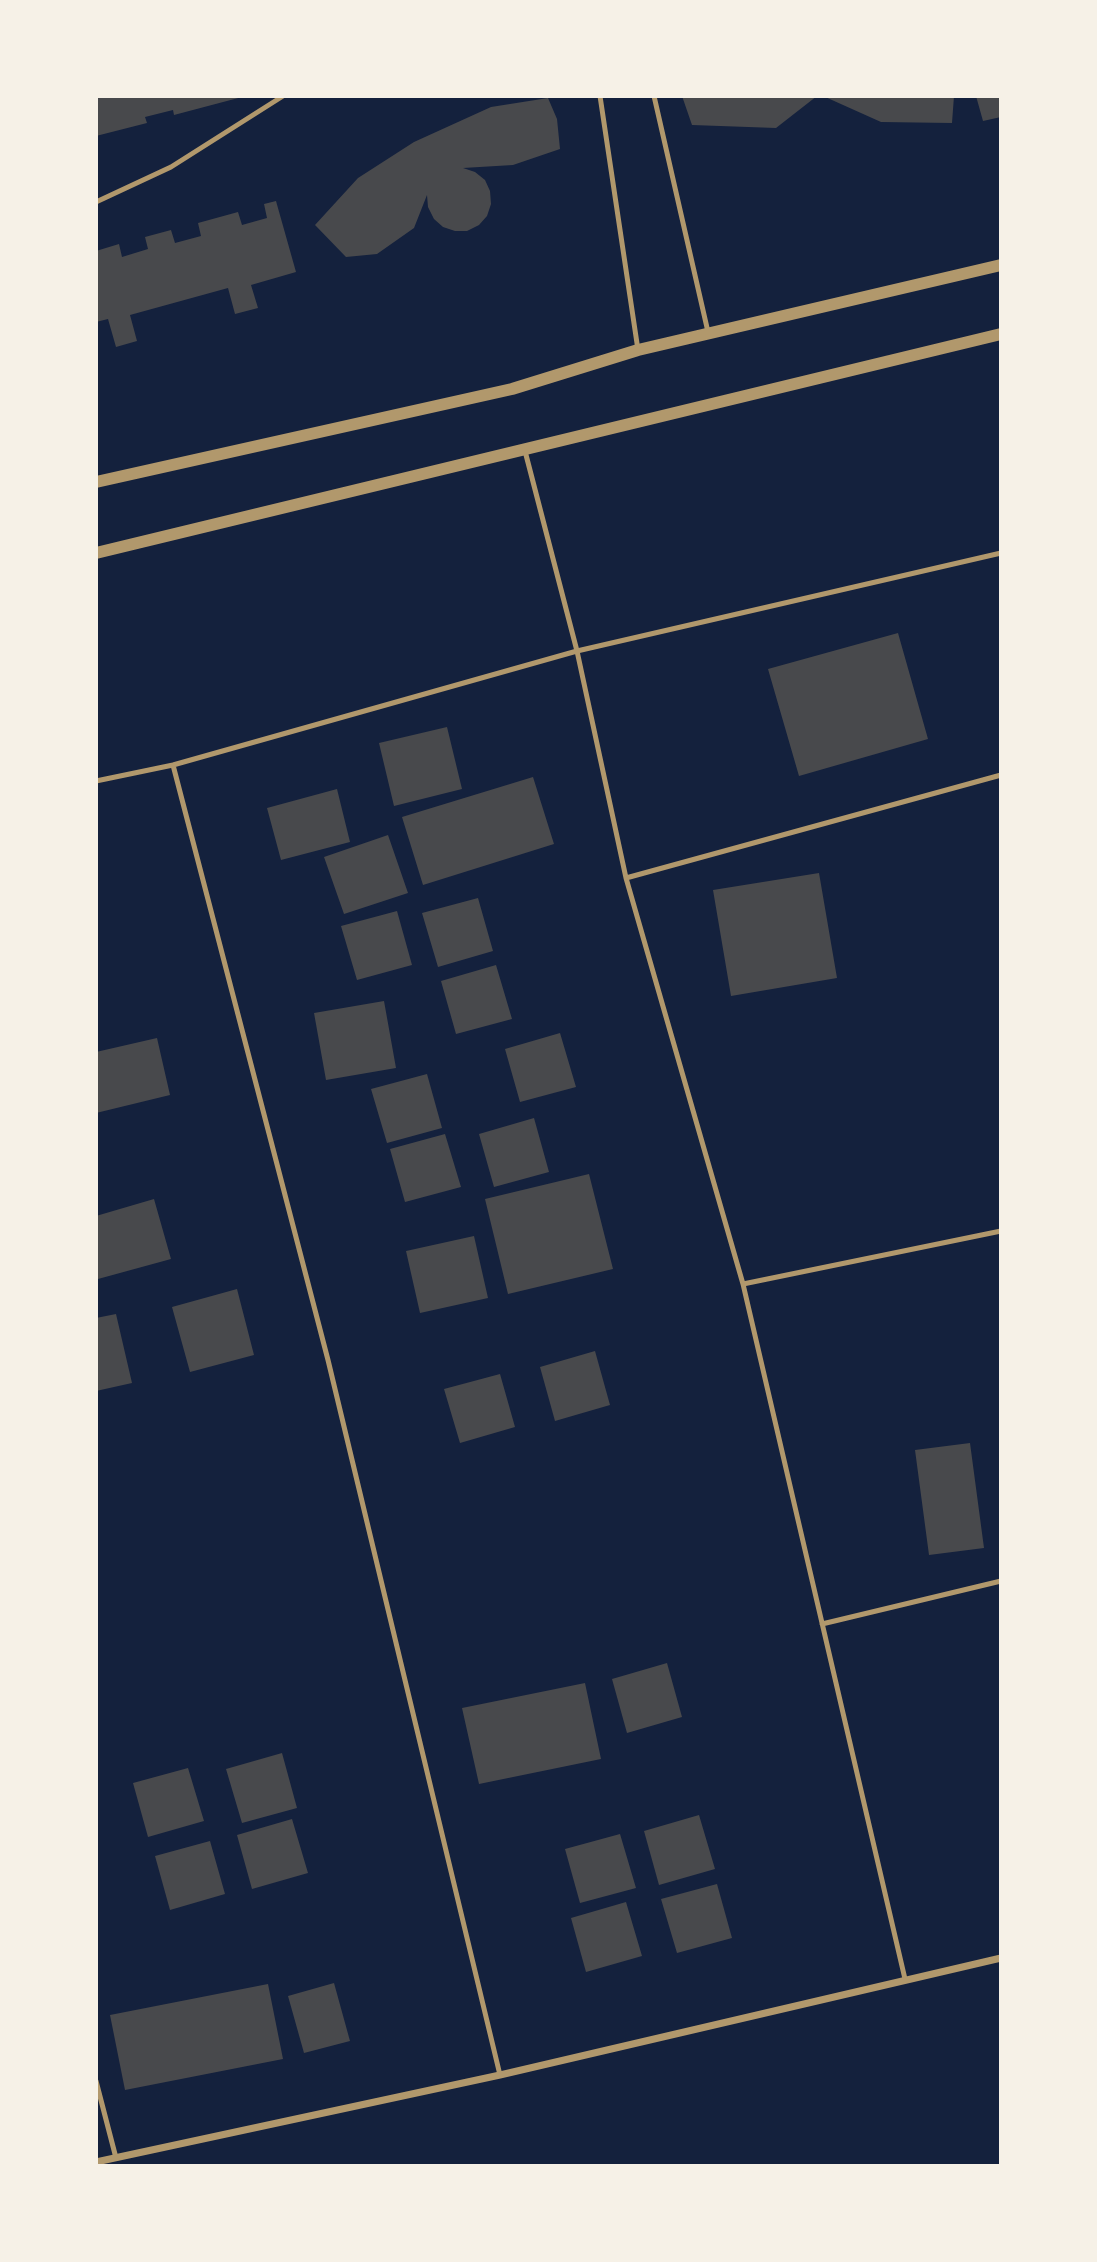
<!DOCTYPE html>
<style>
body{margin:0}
#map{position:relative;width:1097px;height:2262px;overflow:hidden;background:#14213d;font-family:Barlow,sans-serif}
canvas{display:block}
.frame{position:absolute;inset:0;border:98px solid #f6f1e7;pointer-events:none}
</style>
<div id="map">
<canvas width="1097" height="2262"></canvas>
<div class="frame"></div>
</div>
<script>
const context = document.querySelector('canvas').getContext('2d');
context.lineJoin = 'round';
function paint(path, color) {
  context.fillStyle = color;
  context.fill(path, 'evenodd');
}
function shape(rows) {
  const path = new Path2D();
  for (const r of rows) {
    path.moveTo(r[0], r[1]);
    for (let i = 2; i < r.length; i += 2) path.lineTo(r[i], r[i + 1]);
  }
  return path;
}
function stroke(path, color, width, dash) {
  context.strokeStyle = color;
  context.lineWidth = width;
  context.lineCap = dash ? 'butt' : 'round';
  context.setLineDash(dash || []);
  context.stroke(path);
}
const building = shape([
 [96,96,242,96,242,97,174,115,173,110,145,117,147,123,96,136],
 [682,96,817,96,776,128,692,125],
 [823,96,954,96,952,123,881,122],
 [976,96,1001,96,1001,117,983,121],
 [548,98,557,119,560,149,513,165,463,168,475,172,485,180,490,191,491,204,487,216,479,225,467,231,455,231,443,227,434,219,428,207,427,195,414,228,377,254,346,257,315,225,358,178,414,142,491,107],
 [276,201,296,272,251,285,258,308,235,314,228,288,130,315,137,341,116,347,108,319,96,322,96,251,119,244,122,257,148,249,145,237,171,230,175,243,201,236,198,223,238,212,242,225,267,218,264,204],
 [898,633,928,739,799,776,768,669],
 [447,727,462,789,394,806,379,743],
 [533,777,554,844,423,885,402,817],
 [337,789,350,842,281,860,267,808],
 [388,835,408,893,344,914,324,857],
 [819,873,837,978,731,996,713,890],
 [478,898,493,951,438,967,422,913],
 [397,911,412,965,357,980,341,926],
 [496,965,512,1019,456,1034,441,981],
 [384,1001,396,1068,326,1080,314,1013],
 [560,1033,576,1087,520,1102,505,1049],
 [157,1038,170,1095,96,1113,96,1052],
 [427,1074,442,1128,387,1143,371,1089],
 [534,1118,549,1172,494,1187,479,1134],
 [445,1134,461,1187,405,1202,390,1149],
 [589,1174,613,1269,508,1294,485,1199],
 [154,1199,171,1259,98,1279,96,1272,96,1216],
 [474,1236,488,1298,420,1313,406,1251],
 [237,1289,254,1355,190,1372,172,1307],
 [116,1314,132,1383,96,1391,96,1318],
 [595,1351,610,1405,555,1421,540,1367],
 [500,1374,515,1427,460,1443,444,1389],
 [970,1443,984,1548,929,1555,915,1450],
 [667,1663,682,1717,627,1733,612,1679],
 [585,1683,601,1759,479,1784,462,1708],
 [282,1753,297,1808,242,1823,226,1769],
 [188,1768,204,1821,148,1837,133,1783],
 [699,1815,715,1869,659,1885,644,1831],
 [292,1819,308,1873,252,1889,237,1835],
 [620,1834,636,1888,580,1903,565,1849],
 [210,1841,225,1894,170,1910,155,1856],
 [717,1884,732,1938,677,1953,661,1899],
 [626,1902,642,1956,586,1972,571,1918],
 [334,1983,350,2041,304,2053,288,1996],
 [268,1984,283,2059,125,2090,110,2015]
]);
const service = shape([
 [600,96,638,350],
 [654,96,708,332],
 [96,202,171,167,283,96],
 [525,451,577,651,626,878,743,1284,905,1979],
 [173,765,328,1360,500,2075],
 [96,781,173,765,577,651,1001,553],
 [626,878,1001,775],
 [743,1284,1001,1231],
 [822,1624,1001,1581],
 [96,2081,116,2158]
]);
const minor = shape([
 [96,2162,500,2075,1001,1958]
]);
const tertiary = shape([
 [96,482,512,389,638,350,1001,265],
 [96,553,1001,334]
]);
paint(building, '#48494c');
stroke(service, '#b1986c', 5);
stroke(minor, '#b1986c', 7);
stroke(tertiary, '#b1986c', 12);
</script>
